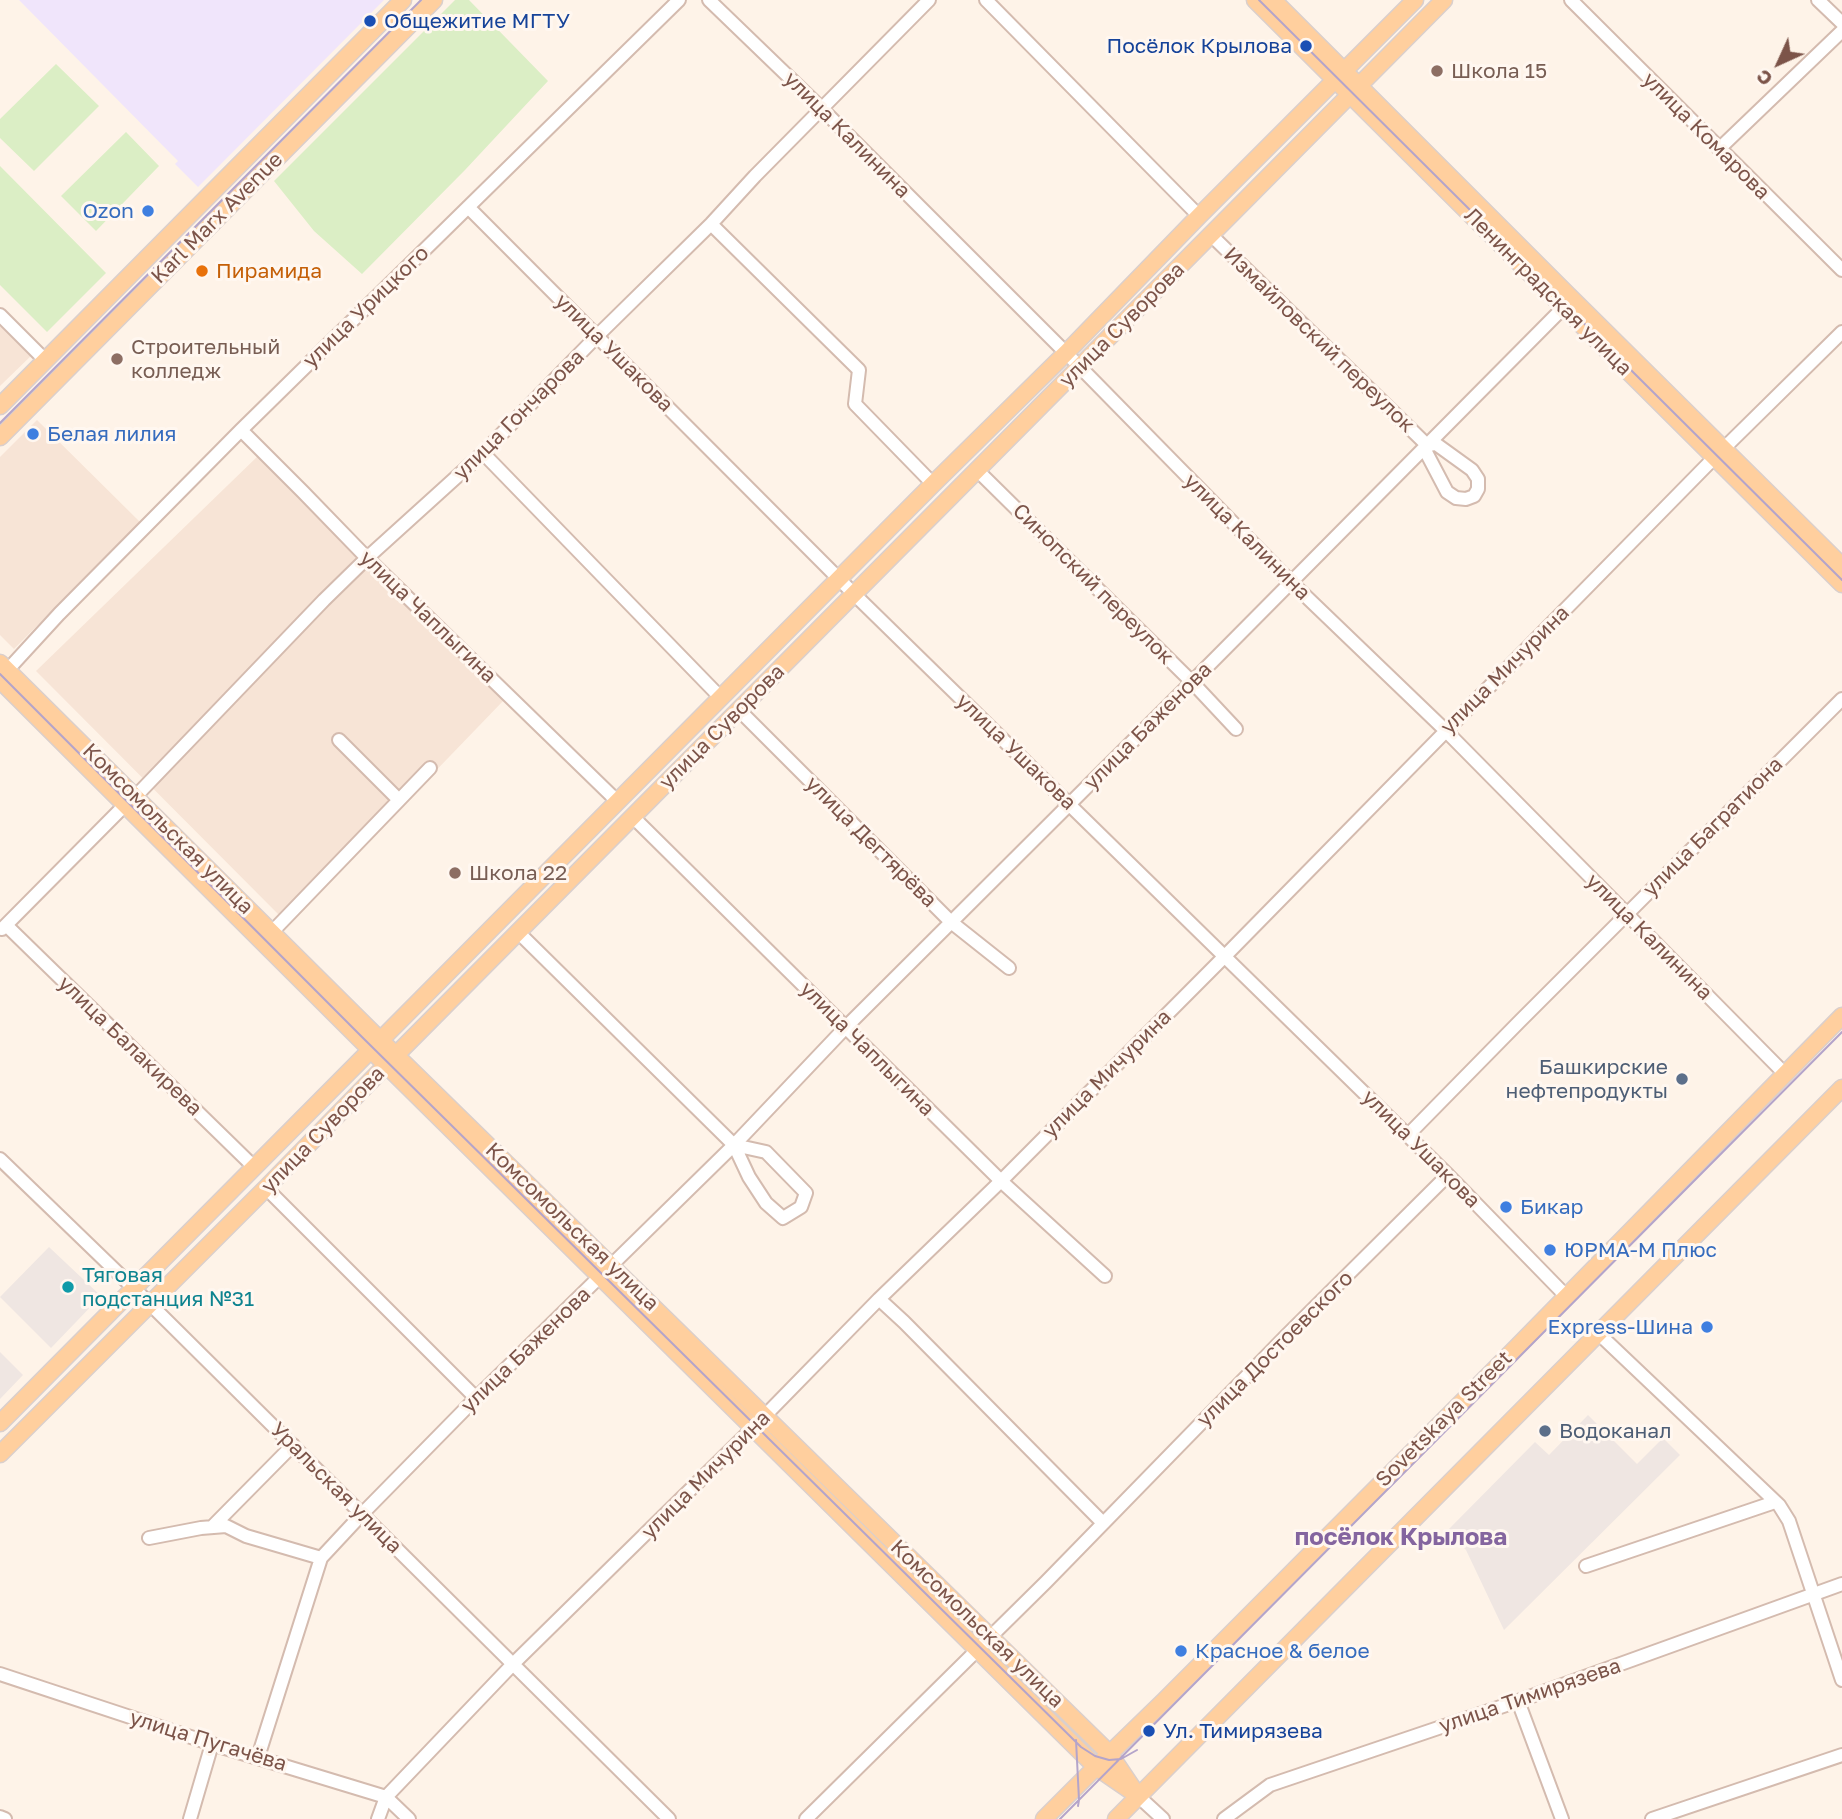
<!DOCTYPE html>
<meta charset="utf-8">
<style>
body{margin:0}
#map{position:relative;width:1842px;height:1819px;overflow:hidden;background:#fef3e8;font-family:"Golos Text",sans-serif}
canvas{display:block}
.north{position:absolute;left:1744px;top:28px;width:70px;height:70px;-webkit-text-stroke:5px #fff7f0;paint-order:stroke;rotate:225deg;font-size:19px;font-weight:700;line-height:28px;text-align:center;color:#7c5449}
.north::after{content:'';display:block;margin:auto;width:24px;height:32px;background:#7c5449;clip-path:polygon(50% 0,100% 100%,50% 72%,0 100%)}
</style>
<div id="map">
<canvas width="1842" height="1819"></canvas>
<div class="north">С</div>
</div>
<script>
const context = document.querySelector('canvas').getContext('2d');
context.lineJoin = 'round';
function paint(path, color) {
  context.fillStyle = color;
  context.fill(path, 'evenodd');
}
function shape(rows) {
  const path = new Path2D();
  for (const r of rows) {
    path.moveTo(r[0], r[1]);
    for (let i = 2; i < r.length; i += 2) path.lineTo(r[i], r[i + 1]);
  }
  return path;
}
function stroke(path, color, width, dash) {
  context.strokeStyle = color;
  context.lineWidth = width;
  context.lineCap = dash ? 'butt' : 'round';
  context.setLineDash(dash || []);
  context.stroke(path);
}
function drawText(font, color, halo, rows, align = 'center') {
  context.font = font + ' "Golos Text",sans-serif';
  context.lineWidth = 6;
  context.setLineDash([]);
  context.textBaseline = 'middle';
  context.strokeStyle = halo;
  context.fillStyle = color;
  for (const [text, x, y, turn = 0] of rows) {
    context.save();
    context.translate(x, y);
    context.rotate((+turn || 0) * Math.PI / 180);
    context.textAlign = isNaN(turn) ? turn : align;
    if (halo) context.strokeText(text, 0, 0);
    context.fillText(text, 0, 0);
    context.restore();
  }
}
const residential = shape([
 [0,317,35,352,0,386],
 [37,420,140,522,14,649,0,635,0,457],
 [260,454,504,700,288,924,36,671]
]);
const industrial = shape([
 [49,1247,101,1296,51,1348,0,1297],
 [0,1352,23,1375,0,1399],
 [1588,1415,1637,1464,1663,1438,1680,1455,1504,1630,1466,1550,1447,1531,1535,1442,1549,1455]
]);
const education = shape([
 [19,0,384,0,198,187,175,164,178,161]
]);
const green = shape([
 [455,0,469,0,548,81,465,170,362,274,314,231,274,181],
 [56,64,99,106,34,171,0,138,0,119],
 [126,132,159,166,96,231,61,196],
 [0,166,106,273,47,332,0,285]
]);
const minor = shape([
 [709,0,821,108,1080,367,1291,582,1445,730,1785,1074],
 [986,0,1199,216],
 [1571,0,1842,270],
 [1818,0,1842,23],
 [1719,149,1842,31],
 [468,207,854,594,1448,1175,1566,1296],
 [711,224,859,370,855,404,933,484],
 [1211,235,1427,445,1426,452,1447,492,1456,498,1466,499,1474,496,1478,489,1478,479,1472,470,1436,444,1427,445],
 [0,315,45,360],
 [241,430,303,492,367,558,618,802],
 [483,453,721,698],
 [977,470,1192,682,1236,729],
 [3,675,59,614,241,430,679,0],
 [739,710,951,922,1009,968],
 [339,740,399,800],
 [135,797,324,600,367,558,483,453,597,336,711,224,755,176,929,0],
 [633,817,1001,1181,1105,1276],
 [6,925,254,1167],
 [2,929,125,805],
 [272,932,430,768],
 [518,932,734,1145,749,1177,766,1203,783,1218,801,1207,806,1193,766,1152,734,1145],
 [1408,1135,1519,1022,1842,699],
 [0,1159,149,1303,669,1819],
 [266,1188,476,1398],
 [879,1299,904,1322,1103,1523],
 [1598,1333,1779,1505,1789,1521,1842,1680],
 [212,1527,293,1445],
 [149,1538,201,1528,226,1526,246,1536,321,1558],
 [1586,1566,1775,1502],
 [0,1674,212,1744,386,1797,409,1819],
 [1518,1701,1562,1819],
 [258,1757,321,1558,362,1514,476,1398,734,1145,845,1028,1192,682,1564,307],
 [1138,1796,1163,1819],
 [0,1817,5,1819],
 [190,1819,212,1744],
 [378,1819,386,1797,513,1664,750,1431,879,1299,1001,1181,1225,956,1710,462,1842,332],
 [806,1819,1046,1582,1286,1336,1448,1175],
 [1224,1819,1270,1785,1518,1701,1842,1584],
 [1652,1819,1842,1755]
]);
const major = shape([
 [1255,0,1842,584],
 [1273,0,1568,295,1842,566],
 [0,406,403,0],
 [0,437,434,0],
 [0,663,373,1033,1109,1753,1138,1796],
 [0,680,371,1050,1096,1767,1131,1791],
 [0,1423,933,484,1066,353,1199,216,1415,0],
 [0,1454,266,1188,391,1060,1444,0],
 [1044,1819,1096,1767,1164,1701,1516,1348,1842,1016],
 [1116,1819,1842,1088]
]);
const tram = shape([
 [1259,0,1842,580],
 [0,423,421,0],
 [0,674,362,1037,1081,1747,1095,1756,1109,1760,1121,1759,1137,1750],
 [1076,1740,1079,1800,1078,1806],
 [1060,1819,1842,1032]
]);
const markers = [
 [370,21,7,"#1a4fb4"],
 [1306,46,7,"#1a4fb4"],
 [1437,71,7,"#8d6e63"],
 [148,211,7,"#3f7fe0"],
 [202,271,7,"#e8710a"],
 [117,359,7,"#8d6e63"],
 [33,434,7,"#3f7fe0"],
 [455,873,7,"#8d6e63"],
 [1682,1079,7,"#5c6f8a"],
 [1506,1207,7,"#3f7fe0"],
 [1550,1250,7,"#3f7fe0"],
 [68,1287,7,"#0f9aa8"],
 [1707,1327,7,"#3f7fe0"],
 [1545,1431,7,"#5c6f8a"],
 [1181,1651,7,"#3f7fe0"],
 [1149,1731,7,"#1a4fb4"]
];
const transitNames = [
 ["Общежитие МГТУ",384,21],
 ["Посёлок Крылова",1292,46,"right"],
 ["Ул. Тимирязева",1163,1731]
];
const educationNames = [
 ["Школа 15",1451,71],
 ["Строительный",131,347],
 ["колледж",131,371],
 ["Школа 22",469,873]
];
const streetNames = [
 ["улица Калинина",847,135,45],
 ["улица Комарова",1706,136,45],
 ["Karl Marx Avenue",217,218,-45],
 ["Ленинградская улица",1548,292,45],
 ["улица Урицкого",366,307,-44],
 ["улица Суворова",1122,325,-45],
 ["Измайловский переулок",1319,340,44],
 ["улица Ушакова",614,353,45],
 ["улица Гончарова",519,415,-45],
 ["улица Калинина",1247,537,45],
 ["Синопский переулок",1093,584,45],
 ["улица Чаплыгина",428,617,44],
 ["улица Мичурина",1505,670,-45],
 ["улица Баженова",1148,726,-45],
 ["улица Суворова",722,727,-45],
 ["улица Ушакова",1016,752,44],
 ["улица Багратиона",1713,827,-45],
 ["Комсомольская улица",168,829,45],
 ["улица Дегтярёва",871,842,45],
 ["улица Калинина",1649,937,45],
 ["улица Балакирева",130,1046,44],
 ["улица Чаплыгина",867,1049,45],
 ["улица Мичурина",1107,1074,-45],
 ["улица Суворова",323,1130,-46],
 ["улица Ушакова",1421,1149,45],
 ["Комсомольская улица",572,1227,44],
 ["улица Достоевского",1275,1349,-45],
 ["улица Баженова",526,1350,-44],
 ["Sovetskaya Street",1444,1419,-45],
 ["улица Мичурина",706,1475,-45],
 ["Уральская улица",336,1488,45],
 ["Комсомольская улица",977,1624,44],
 ["улица Тимирязева",1530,1696,-19],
 ["улица Пугачёва",208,1741,17]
];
const shopNames = [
 ["Ozon",134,211,"right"],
 ["Белая лилия",47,434],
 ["Бикар",1520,1207],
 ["ЮРМА-М Плюс",1564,1250],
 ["Express-Шина",1693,1327,"right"],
 ["Красное & белое",1195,1651]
];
const foodNames = [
 ["Пирамида",216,271]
];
const serviceNames = [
 ["Башкирские",1668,1067],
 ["нефтепродукты",1668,1091],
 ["Водоканал",1559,1431,"left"]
];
const cultureNames = [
 ["Тяговая",82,1275],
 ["подстанция №31",82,1299]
];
const quarterNames = [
 ["посёлок Крылова",1401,1537]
];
paint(residential, '#f7e4d6');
paint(industrial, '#efe6e2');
paint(education, '#f0e5fb');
paint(green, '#dbeec5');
stroke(minor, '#d4bbaf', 16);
stroke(major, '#dacfcc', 19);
stroke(minor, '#fff', 12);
stroke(major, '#ffcf9e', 16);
stroke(tram, '#b4a4ca', 2);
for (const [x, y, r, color] of markers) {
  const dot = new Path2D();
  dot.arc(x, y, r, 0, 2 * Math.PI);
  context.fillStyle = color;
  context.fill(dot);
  stroke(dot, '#fff7f0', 2.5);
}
drawText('21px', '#164399', '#fff7f0', transitNames, 'left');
drawText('21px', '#785e54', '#fff7f0', educationNames, 'left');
drawText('21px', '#7c5449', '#fff7f0', streetNames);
drawText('21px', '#366cbe', '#fff7f0', shopNames, 'left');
drawText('21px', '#c56008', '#fff7f0', foodNames, 'left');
drawText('21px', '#4e5e75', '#fff7f0', serviceNames, 'right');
drawText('21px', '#0d838f', '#fff7f0', cultureNames, 'left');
drawText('bold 24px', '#84659f', '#fff7f0', quarterNames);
</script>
